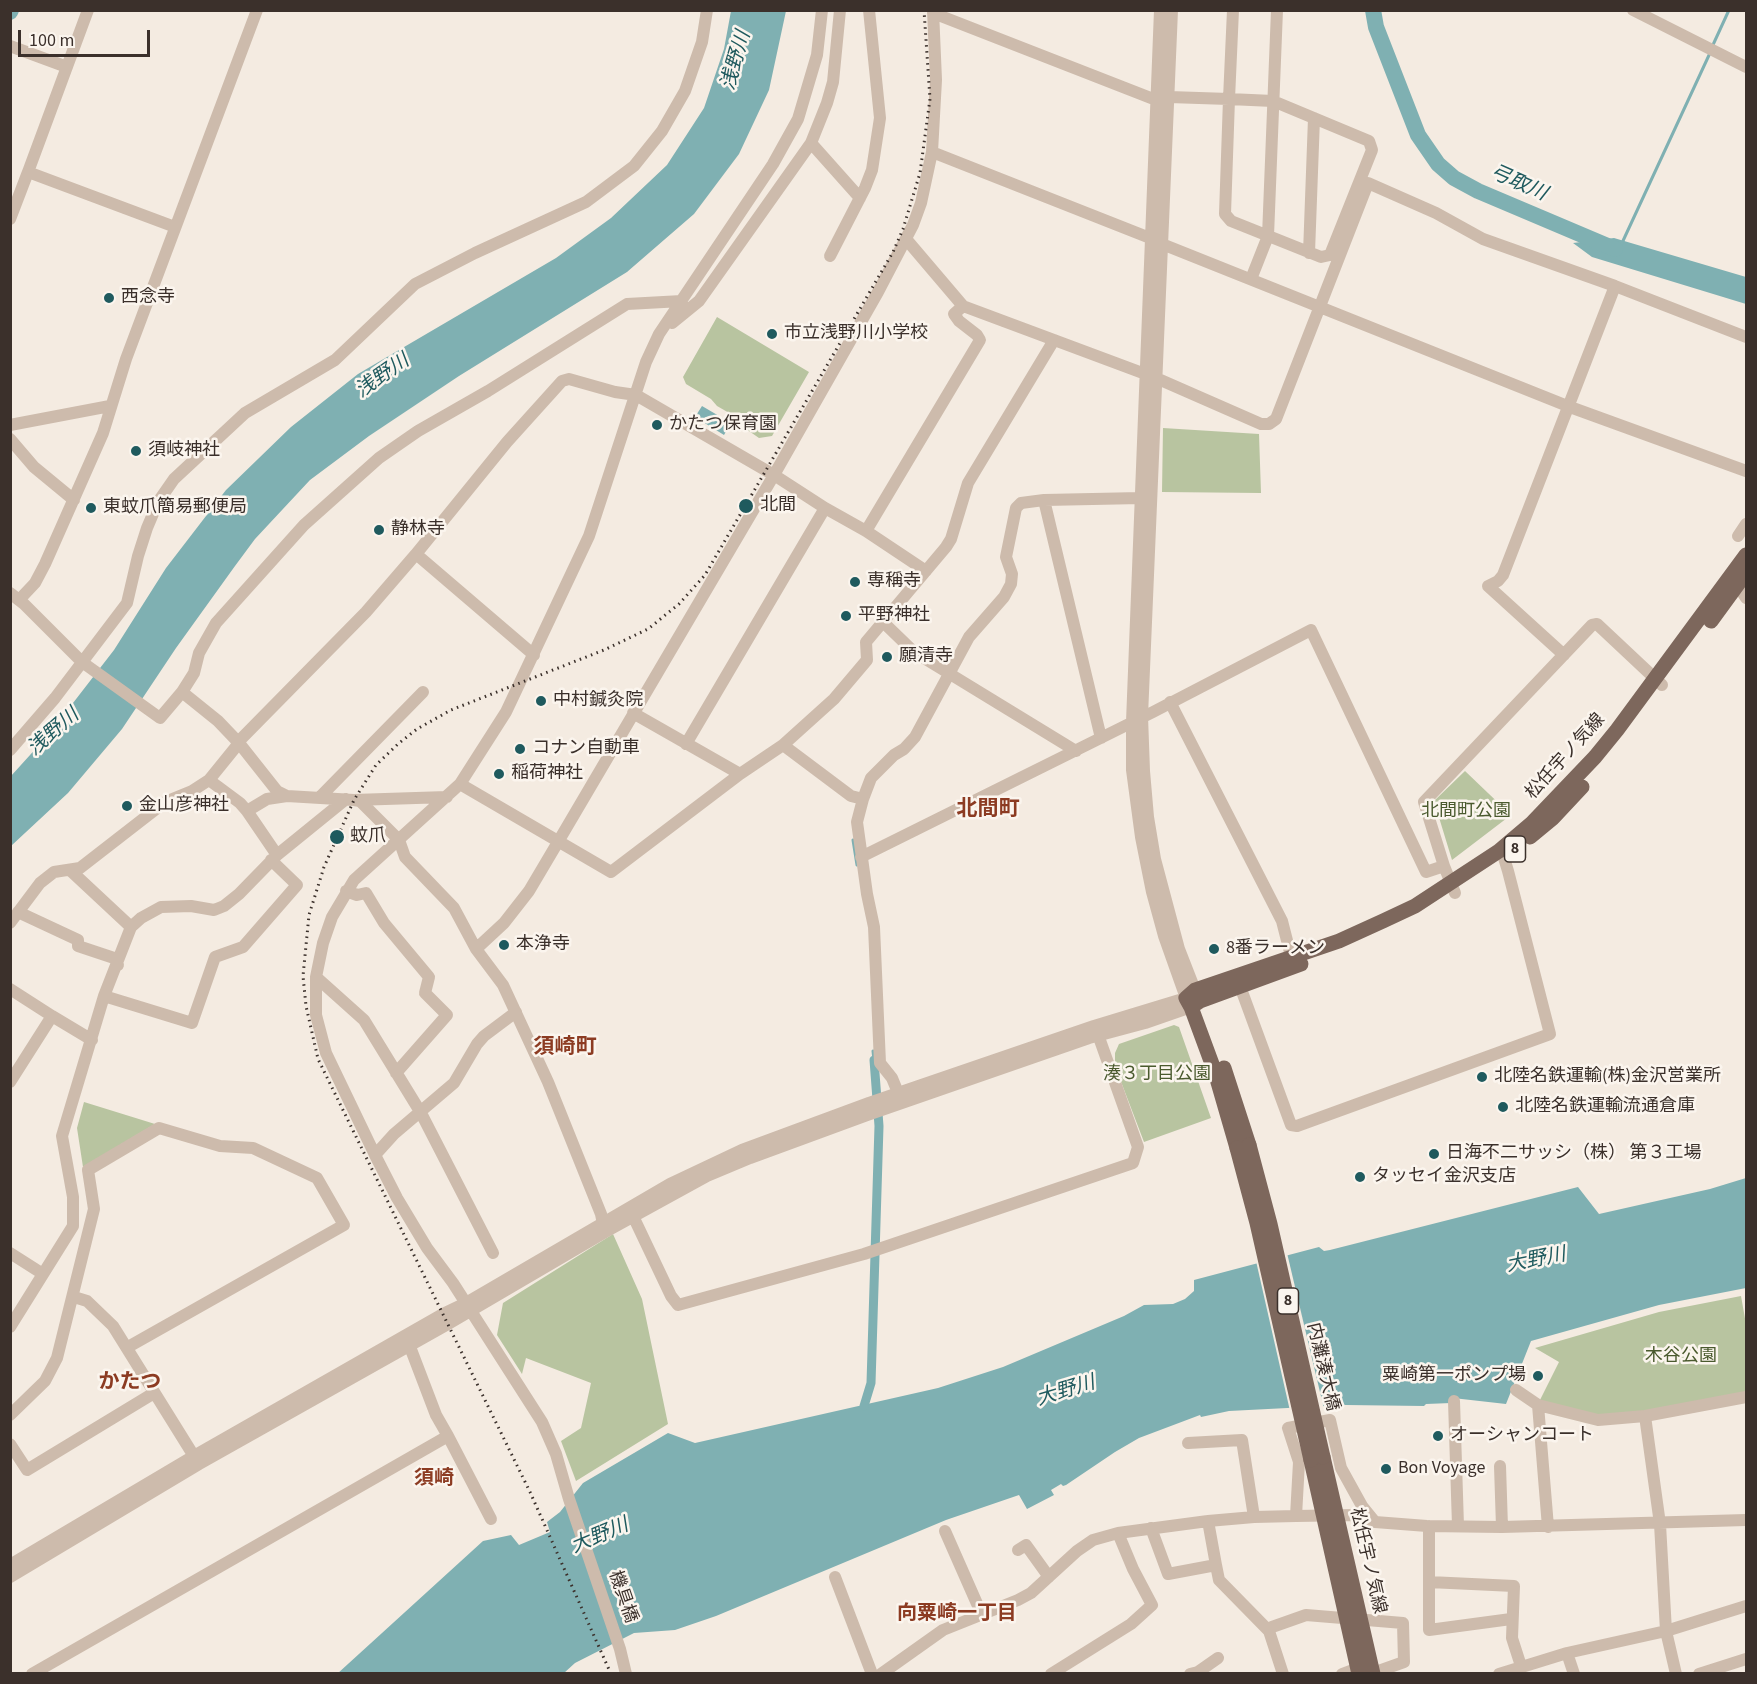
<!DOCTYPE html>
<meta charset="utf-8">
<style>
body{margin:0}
#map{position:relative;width:1757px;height:1684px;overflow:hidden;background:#f4ebe1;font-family:"Source Sans 3",sans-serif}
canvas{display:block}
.frame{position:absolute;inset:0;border:12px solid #3b302b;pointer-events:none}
.scale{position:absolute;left:18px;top:30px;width:132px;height:27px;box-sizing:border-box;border:3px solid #3b302b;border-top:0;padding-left:8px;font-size:18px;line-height:21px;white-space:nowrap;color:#3b302b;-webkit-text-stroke:4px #fbf5ee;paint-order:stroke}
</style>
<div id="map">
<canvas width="1757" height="1684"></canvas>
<div class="frame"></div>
<div class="scale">100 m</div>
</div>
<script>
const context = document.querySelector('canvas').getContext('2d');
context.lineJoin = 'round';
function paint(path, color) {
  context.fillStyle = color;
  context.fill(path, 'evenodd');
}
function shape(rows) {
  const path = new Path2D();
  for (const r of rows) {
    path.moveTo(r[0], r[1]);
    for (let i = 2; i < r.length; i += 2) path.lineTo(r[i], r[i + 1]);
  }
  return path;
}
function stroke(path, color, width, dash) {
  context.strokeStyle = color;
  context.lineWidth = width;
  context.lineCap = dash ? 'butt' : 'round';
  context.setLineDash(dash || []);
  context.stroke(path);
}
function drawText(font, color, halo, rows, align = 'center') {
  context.font = font + ' "Source Sans 3","Noto Sans JP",sans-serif';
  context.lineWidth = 5;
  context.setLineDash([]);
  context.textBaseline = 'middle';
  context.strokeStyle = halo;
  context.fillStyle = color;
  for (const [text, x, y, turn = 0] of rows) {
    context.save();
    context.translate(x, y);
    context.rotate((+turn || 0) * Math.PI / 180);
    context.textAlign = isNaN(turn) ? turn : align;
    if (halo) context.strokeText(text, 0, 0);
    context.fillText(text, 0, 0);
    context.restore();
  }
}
const green = shape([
 [717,317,809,372,772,436,759,438,746,429,745,422,717,406,711,399,686,384,683,377],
 [1163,428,1259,434,1261,493,1162,492],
 [1465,771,1511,815,1452,860,1434,801],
 [1174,1025,1179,1027,1211,1118,1144,1142,1115,1066,1115,1053,1119,1044],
 [84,1102,155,1124,83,1167,77,1128],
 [613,1234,642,1299,668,1424,576,1481,561,1441,581,1428,591,1383,526,1358,522,1374,497,1335,503,1303],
 [1741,1296,1746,1324,1746,1394,1603,1419,1539,1402,1559,1362,1535,1348,1659,1312]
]);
const water = shape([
 [731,11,786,11,769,90,739,154,694,214,627,272,459,376,369,436,310,480,255,539,235,566,176,648,122,729,68,793,11,846,11,776,49,734,114,650,166,568,226,490,291,427,358,374,556,258,611,218,667,165,704,108,724,49],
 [1614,238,1746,277,1746,304,1592,257,1573,243],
 [702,406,731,423,724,435,695,417],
 [1746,1178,1746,1288,1659,1305,1531,1341,1506,1404,1453,1398,1451,1403,1426,1404,1424,1406,1346,1405,1229,1411,1201,1417,1200,1415,1139,1438,1115,1452,1066,1485,1063,1486,1061,1484,1051,1490,1054,1495,1027,1509,1019,1495,946,1520,716,1616,675,1630,634,1633,575,1663,564,1673,337,1674,483,1541,511,1535,519,1545,550,1532,547,1522,560,1512,583,1483,668,1433,695,1443,938,1388,1003,1367,1124,1316,1144,1305,1173,1304,1185,1299,1194,1291,1194,1280,1319,1247,1324,1251,1330,1250,1578,1187,1599,1214,1710,1189]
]);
const pier = shape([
 [1287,1253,1324,1409,1290,1411,1256,1261]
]);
const stream = shape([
 [1712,47,1729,10],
 [1622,243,1710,53],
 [853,840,857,865],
 [873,1051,874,1060]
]);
const canal = shape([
 [864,1406,871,1383,879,1126,874,1060]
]);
const river = shape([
 [1373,10,1376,27,1418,135,1438,164,1454,178,1478,191,1615,249],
 [10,12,11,10]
]);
const minor = shape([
 [1172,10,1142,716,1144,771,1148,817,1155,859,1179,949,1195,990],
 [1633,10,1746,67],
 [933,13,1156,100],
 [10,46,67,67],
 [1169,97,1229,99,1273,101,1369,141,1372,150,1330,255,1321,257,1231,221,1225,214,1229,99,1233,10],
 [811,143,860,198],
 [932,152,1150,238],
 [28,172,88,10],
 [10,219,28,172,175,227],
 [906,239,963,306,1156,378,1261,424,1269,424,1276,419,1368,183,1436,213,1483,239,1615,286,1746,337],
 [1162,244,1570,407,1746,471],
 [1309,253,1314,118],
 [830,256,865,188,872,170,880,118,869,10],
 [1251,279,1268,236,1277,10],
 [672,323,699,301,811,143,827,103,833,82,840,10],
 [10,425,110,406],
 [10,439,34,467,74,500],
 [1044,500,1101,738],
 [866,531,980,340,977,335,959,321,954,314,963,306],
 [1738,536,1746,524],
 [416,554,534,655],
 [1734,580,1746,598],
 [10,593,24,604,82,662,160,718,182,692,194,673,199,653,216,623,304,525,379,458,418,431,488,391,627,304,682,301],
 [19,600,35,583,45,564,103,433,126,359,257,10],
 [883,622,914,652,1076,751],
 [1564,655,1488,586,1498,581,1503,575,1615,286],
 [182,692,218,721,239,743,277,791,287,796],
 [1170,702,1282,921,1293,964],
 [633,713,740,774],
 [686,744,825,508],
 [783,745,851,796,863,799],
 [10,750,55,698,127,603,138,556,147,528,158,502,174,479,245,413,335,360,415,284,475,253,586,202,634,166,662,131,685,91,702,42,707,10],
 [209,780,240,803,247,811],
 [460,784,611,872,740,774,783,745,834,699,867,660,866,642,946,547,951,539,968,483,1054,340],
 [320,797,423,692],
 [354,800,360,801,399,840,405,857,454,908,476,949,503,985,548,1082,601,1214,604,1229],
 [277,855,346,799],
 [861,857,1153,712,1311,630,1426,872,1444,866],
 [71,871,131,927],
 [346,891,357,895,366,893,384,923,429,977,425,993,447,1015,396,1073],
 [1455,893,1444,866,1424,802,1592,625,1597,624,1662,685],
 [18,912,78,940,78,946,114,958,118,965],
 [10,923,40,883,54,872,80,868,165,802,192,791,209,780,239,743,241,739,366,612,416,554,507,442,562,381,569,379,615,392,636,395,774,475,825,508,866,531,926,571],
 [476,949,504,923,529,891,558,842,774,475,878,292,913,225,921,203,932,152,936,80,933,10],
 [316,977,364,1020,421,1113,493,1253],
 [1237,978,1291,1125,1297,1126,1550,1034,1508,871,1504,858,1499,851],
 [10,989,52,1016],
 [104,996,192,1023,215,957,243,947,297,885,271,860],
 [10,1082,52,1016,92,1040],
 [901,1100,892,1078,880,1063,874,927,867,894,857,822,863,799,871,778,894,755,904,749,915,737,969,637,1004,597,1011,584,1012,574,1006,557,1016,508,1021,503,1044,500,1141,498],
 [375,1155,394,1134,454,1083,477,1044,484,1036,516,1012],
 [633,1216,671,1296,678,1305,864,1254,1133,1163,1138,1147,1096,1029],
 [10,1253,43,1274],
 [74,1297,87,1301,113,1326,197,1461],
 [10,1327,73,1226,73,1197,62,1136,104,996,131,927,141,918,161,907,191,906,214,910,224,906,239,894,277,855,247,811,267,799,287,796,354,800,447,797],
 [1516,1390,1538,1405,1598,1420,1645,1416,1746,1397],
 [1454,1401,1458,1526],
 [1538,1405,1548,1527],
 [10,1415,45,1381,57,1358,94,1209,88,1170,159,1128,220,1146,253,1148,317,1178,344,1225,128,1347],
 [1645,1416,1660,1524,1666,1631,1676,1674],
 [448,1436,491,1519],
 [1188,1443,1242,1440,1254,1517],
 [10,1444,27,1470,154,1393],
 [1500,1466,1502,1527],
 [1296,1516,1356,1515,1375,1522],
 [1208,1521,1216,1565],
 [1429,1526,1429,1582,1514,1586,1512,1638,1521,1666],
 [1151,1528,1168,1574,1216,1565,1219,1580,1269,1631,1283,1674],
 [945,1531,982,1615],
 [1018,1550,1026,1545,1049,1577],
 [10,1565,194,1456,443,1314,466,1303,670,1184,742,1150,869,1103,1094,1026,1186,998,1164,936,1152,892,1141,837,1132,770,1132,722,1160,10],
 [10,1577,199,1464,448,1324,605,1232,707,1176,750,1158,867,1115,1089,1038,1145,1023,1191,1007],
 [835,1577,872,1674],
 [1429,1582,1429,1630,1511,1619],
 [1269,1631,1272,1627,1306,1615,1403,1623,1404,1662,1373,1673,1358,1668,1342,1674],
 [1567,1653,1574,1674],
 [32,1674,448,1436,436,1415,407,1339],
 [626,1674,620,1649,569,1499,556,1454,542,1422,453,1283,427,1248,397,1198,375,1155,326,1053,316,1015,316,977,323,943,332,917,354,880,460,784,506,712,589,536,646,362,659,334,773,164,798,119,817,55,822,10],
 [881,1674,943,1630,1018,1600,1031,1593,1077,1551,1093,1540,1118,1533,1208,1521,1254,1517,1296,1516,1299,1462,1288,1428,1330,1420,1341,1468,1362,1506,1375,1522,1427,1526,1502,1527,1746,1520],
 [1051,1674,1131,1624,1152,1605,1133,1569,1118,1533],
 [1190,1674,1198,1672,1218,1658],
 [1499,1674,1567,1653,1666,1631,1746,1606],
 [1699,1674,1746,1659]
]);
const major = shape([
 [1711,621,1746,573],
 [1530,837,1553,818,1582,787],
 [1191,1007,1200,1001,1301,964],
 [1224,1068,1249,1145],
 [1237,1148,1215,1072,1191,1007,1186,998,1195,990,1339,941,1383,921,1415,906,1499,851,1532,823,1595,757,1617,730,1746,555],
 [1323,1457,1373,1674],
 [1311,1460,1359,1674]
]);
const rail = shape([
 [611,1674,530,1492,318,1059,306,1006,303,976,309,915,324,867,354,800,376,765,398,744,417,729,451,710,604,650,648,629,679,604,705,575,893,252,903,229,920,173,930,99,924,10]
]);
const majorBridge = shape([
 [1249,1145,1270,1224,1323,1457],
 [1237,1148,1257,1223,1311,1460]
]);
const markers = [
 [109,298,6,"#1f5a5e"],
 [772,334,6,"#1f5a5e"],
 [657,425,6,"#1f5a5e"],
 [136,451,6,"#1f5a5e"],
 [746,506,8,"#1f5a5e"],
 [91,508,6,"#1f5a5e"],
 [379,530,6,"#1f5a5e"],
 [855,582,6,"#1f5a5e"],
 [846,616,6,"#1f5a5e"],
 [887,657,6,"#1f5a5e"],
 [541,701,6,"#1f5a5e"],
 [520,749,6,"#1f5a5e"],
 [499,774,6,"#1f5a5e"],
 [127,806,6,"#1f5a5e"],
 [337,837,8,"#1f5a5e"],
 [504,945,6,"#1f5a5e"],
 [1214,949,6,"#1f5a5e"],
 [1482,1077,6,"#1f5a5e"],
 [1503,1107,6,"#1f5a5e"],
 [1434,1154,6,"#1f5a5e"],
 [1360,1177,6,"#1f5a5e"],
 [1538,1376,6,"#1f5a5e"],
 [1438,1436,6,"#1f5a5e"],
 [1386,1469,6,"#1f5a5e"]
];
const shields = [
 [1515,849,21],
 [1288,1301,21]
];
const shieldNames = [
 ["8",1515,849],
 ["8",1288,1301]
];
const poiNames = [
 ["西念寺",121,298],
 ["市立浅野川小学校",784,334],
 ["かたつ保育園",669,425],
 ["須岐神社",148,451],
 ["北間",760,506],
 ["東蚊爪簡易郵便局",103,508],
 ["静林寺",391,530],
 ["専稱寺",867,582],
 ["平野神社",858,616],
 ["願清寺",899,657],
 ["中村鍼灸院",553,701],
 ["コナン自動車",532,749],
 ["稲荷神社",511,774],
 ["金山彦神社",139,806],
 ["蚊爪",350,837],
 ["本浄寺",516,945],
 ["8番ラーメン",1226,949],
 ["北陸名鉄運輸(株)金沢営業所",1494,1077],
 ["北陸名鉄運輸流通倉庫",1515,1107],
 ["日海不二サッシ（株） 第３工場",1446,1154],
 ["タッセイ金沢支店",1372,1177],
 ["粟崎第一ポンプ場",1526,1376,"right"],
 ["オーシャンコート",1450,1436],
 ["Bon Voyage",1398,1469]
];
const streetNames = [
 ["松任宇ノ気線",1566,757,-48],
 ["内灘湊大橋",1322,1367,77],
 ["松任宇ノ気線",1367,1561,77],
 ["機具橋",622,1597,71]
];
const parkNames = [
 ["北間町公園",1466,812],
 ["湊３丁目公園",1157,1075],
 ["木谷公園",1681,1357]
];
const waterNames = [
 ["浅野川",737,61,-74],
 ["弓取川",1518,184,24],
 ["浅野川",383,377,-35],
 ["浅野川",54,733,-41],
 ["大野川",1536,1261,-11],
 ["大野川",1066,1392,-17],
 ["大野川",600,1537,-23]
];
const neighbourhoodNames = [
 ["須崎",434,1480],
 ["向粟崎一丁目",957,1615]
];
const quarterNames = [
 ["北間町",988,810],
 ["須崎町",565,1048],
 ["かたつ",130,1383]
];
paint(green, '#b8c4a0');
paint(water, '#7fb0b2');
paint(pier, '#f4ebe1');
stroke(stream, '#7fb0b2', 3);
stroke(canal, '#7fb0b2', 9);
stroke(river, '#7fb0b2', 16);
stroke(minor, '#cdbbac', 12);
stroke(major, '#7d675c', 15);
stroke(rail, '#3b302b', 3, [1.5, 4.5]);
stroke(majorBridge, '#7d675c', 15);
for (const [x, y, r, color] of markers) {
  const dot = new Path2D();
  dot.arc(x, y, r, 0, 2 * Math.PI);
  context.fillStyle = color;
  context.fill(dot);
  stroke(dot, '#fbf5ee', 2);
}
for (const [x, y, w] of shields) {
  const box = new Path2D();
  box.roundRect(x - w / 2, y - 13, w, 26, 4.5);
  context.fillStyle = '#fbf5ee';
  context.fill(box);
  stroke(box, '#3b302b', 1.5);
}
drawText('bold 16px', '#3b302b', null, shieldNames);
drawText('18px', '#3b302b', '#fbf5ee', poiNames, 'left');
drawText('18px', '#3b302b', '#fbf5ee', streetNames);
drawText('18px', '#4a5a2e', '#fbf5ee', parkNames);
drawText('italic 20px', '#1f5a5e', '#fbf5ee', waterNames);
drawText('bold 20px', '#8c3b22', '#fbf5ee', neighbourhoodNames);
drawText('bold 21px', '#8c3b22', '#fbf5ee', quarterNames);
</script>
